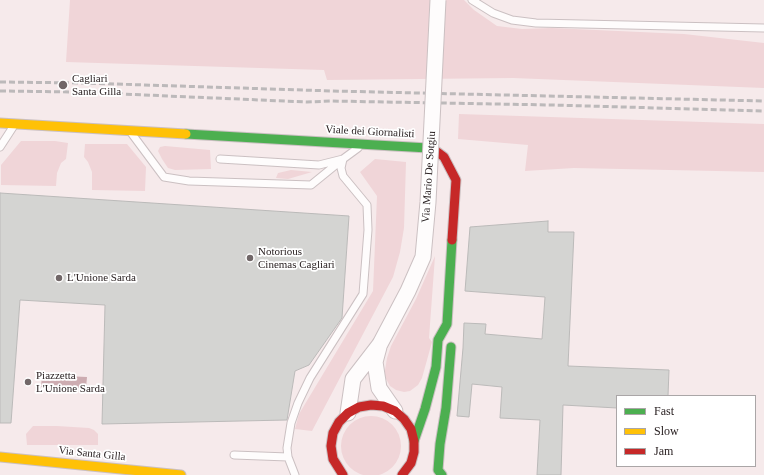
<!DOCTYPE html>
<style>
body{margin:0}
#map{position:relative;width:764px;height:475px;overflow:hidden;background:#f6eaeb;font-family:Georgia,serif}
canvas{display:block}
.legend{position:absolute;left:616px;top:395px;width:140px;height:72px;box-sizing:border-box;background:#fff;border:1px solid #aaa6a7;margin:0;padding:5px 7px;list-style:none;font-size:12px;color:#2a2122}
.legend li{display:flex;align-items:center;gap:8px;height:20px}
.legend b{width:20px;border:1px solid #aaa6a7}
</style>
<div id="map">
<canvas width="764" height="475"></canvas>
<ul class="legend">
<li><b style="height:5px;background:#4caf50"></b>Fast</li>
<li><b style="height:5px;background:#ffc107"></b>Slow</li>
<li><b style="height:5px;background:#c62828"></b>Jam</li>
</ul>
</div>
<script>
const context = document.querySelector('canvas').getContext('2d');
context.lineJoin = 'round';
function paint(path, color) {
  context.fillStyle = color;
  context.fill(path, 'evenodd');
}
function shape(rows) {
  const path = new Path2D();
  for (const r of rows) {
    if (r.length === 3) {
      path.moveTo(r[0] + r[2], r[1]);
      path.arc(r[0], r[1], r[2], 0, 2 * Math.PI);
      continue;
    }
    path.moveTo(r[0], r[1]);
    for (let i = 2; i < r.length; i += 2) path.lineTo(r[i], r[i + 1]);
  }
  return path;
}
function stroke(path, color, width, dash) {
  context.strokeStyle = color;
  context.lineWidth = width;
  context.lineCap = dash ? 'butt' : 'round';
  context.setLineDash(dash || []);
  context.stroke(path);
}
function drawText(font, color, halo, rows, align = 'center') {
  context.font = font + ' Georgia,serif';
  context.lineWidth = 3.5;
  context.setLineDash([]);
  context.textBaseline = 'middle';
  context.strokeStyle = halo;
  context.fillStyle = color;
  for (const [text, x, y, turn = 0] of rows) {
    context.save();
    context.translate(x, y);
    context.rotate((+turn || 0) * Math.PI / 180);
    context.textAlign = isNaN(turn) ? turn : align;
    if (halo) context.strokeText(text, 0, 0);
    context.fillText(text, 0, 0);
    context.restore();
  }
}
const green = shape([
 [70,0,464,0,474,10,497,26,522,29,552,28,684,34,764,43,764,88,513,78,327,80,324,70,66,62],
 [459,114,764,124,764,172,574,168,525,171,528,145,458,139],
 [21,141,55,141,68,143,66,159,61,163,57,173,56,186,1,185,1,165],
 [85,144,127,144,146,167,145,191,92,190,92,172,88,162,84,157],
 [165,146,210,150,211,169,175,170,168,168,162,159,158,151,160,147],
 [375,159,406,162,404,228,400,252,393,277,312,431,295,429,299,414,373,291,377,196,360,172],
 [291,170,312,172,288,179,276,178,278,173],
 [435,256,429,338,432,342,422,378,418,385,410,391,404,392,396,390,390,386,385,377,385,370,387,358,391,346,416,299],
 [371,446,30],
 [33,426,57,426,89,428,94,430,98,434,98,445,27,445,26,434]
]);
const water = shape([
 [42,375,87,377,86,388,41,387]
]);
const building = shape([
 [0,193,349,216,342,318,309,365,295,371,287,420,102,424,105,305,20,300,11,423,0,423,0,193],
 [548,221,548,232,574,232,568,366,669,370,668,396,617,396,617,408,563,405,561,475,537,475,540,420,500,418,502,387,472,384,469,417,457,416,463,348,464,323,486,324,485,334,542,339,545,297,465,291,470,227,548,221]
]);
const lane = shape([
 [472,0,493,13,512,20,536,23,764,28],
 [132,134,164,177,189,181,311,185,343,159],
 [0,147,13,127],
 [220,159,319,165,343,159,358,148],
 [234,455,288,457,295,475],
 [288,457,287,448,291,423,298,403,310,378,363,294,368,230,367,205,343,176,341,168,343,159]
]);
const street = shape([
 [379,347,375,362,379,388,395,411],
 [348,413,353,379,380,344]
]);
const fast = shape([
 [186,134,428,148],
 [414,441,425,409,436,367,438,340,447,324,452,240],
 [442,475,438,470,440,444,446,408,451,347]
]);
const slow = shape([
 [0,123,186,134],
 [0,457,181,475]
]);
const jam = shape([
 [428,148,432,148,444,157,456,180,452,240],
 [343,475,333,459,331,446,333,433,339,422,348,413,359,407,371,405,383,406,395,411,404,419,411,429,414,441,414,452,411,463,402,475]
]);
const rail = shape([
 [0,82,83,83,333,91,764,101],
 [0,91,75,92,307,102,330,101,552,105,764,111]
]);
const streetBridge = shape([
 [380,344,408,291,423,257,428,202,438,0]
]);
const markers = [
 [63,85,5,"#716768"],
 [250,258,4,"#716768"],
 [59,278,4,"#716768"],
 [28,382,4,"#716768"]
];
const poiNames = [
 ["Cagliari",72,79],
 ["Santa Gilla",72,92],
 ["Notorious",258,252],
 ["Cinemas Cagliari",258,265],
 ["L'Unione Sarda",67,278],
 ["Piazzetta",36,376],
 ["L'Unione Sarda",36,389]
];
const streetNames = [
 ["Viale dei Giornalisti",370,132,3],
 ["Via Mario De Sotgiu",429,177,-86],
 ["Via Santa Gilla",92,454,6]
];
paint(green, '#f0d5d8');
paint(water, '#cdacb1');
paint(building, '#d4d4d2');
stroke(building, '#bbbab9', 1);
stroke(lane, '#cbc0c2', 9);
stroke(street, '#cbc0c2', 17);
stroke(fast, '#cbc0c2', 11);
stroke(slow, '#cbc0c2', 11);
stroke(jam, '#cbc0c2', 11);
stroke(lane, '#fefcfc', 7);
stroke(street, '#fefcfc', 15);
stroke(fast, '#4caf50', 9);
stroke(slow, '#ffc107', 9);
stroke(jam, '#c62828', 9);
stroke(rail, '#bcb9ba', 3, [6, 3]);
stroke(streetBridge, '#cbc0c2', 17, []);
stroke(streetBridge, '#fefcfc', 15);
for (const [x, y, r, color] of markers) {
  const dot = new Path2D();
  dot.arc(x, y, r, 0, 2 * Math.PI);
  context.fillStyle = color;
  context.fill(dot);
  stroke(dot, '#fff', 1.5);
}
drawText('11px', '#2a2122', '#fff', poiNames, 'left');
drawText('11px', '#2a2122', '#fff', streetNames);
</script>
